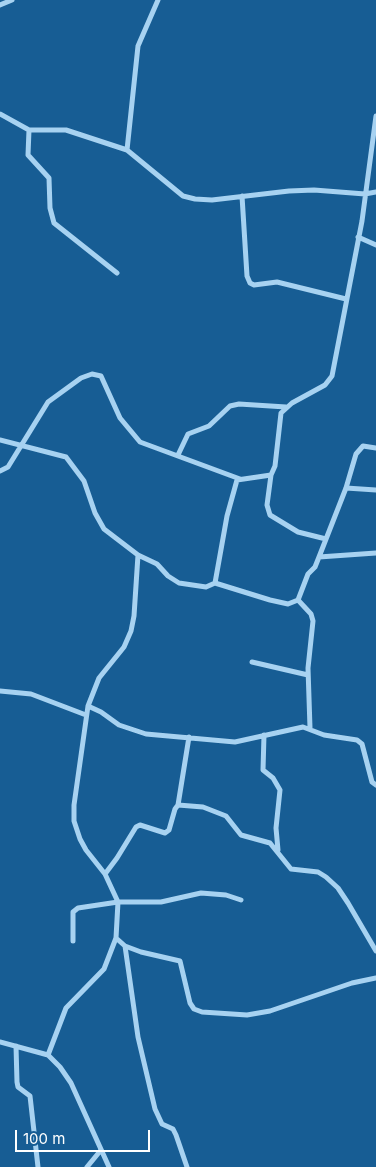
<!DOCTYPE html>
<style>
body{margin:0}
#map{position:relative;width:376px;height:1167px;overflow:hidden;background:#175d94;font-family:Inter,sans-serif}
canvas{display:block}
.scale{position:absolute;left:15px;top:1130px;width:135px;height:22px;box-sizing:border-box;border:2px solid #fff;border-top:0;padding-left:6px;font-size:15px;line-height:18px;white-space:nowrap;color:#fff;-webkit-text-stroke:4px #175d94;paint-order:stroke}
</style>
<div id="map">
<canvas width="376" height="1167"></canvas>
<div class="scale">100 m</div>
</div>
<script>
const context = document.querySelector('canvas').getContext('2d');
context.lineJoin = 'round';
function shape(rows) {
  const path = new Path2D();
  for (const r of rows) {
    path.moveTo(r[0], r[1]);
    for (let i = 2; i < r.length; i += 2) path.lineTo(r[i], r[i + 1]);
  }
  return path;
}
function stroke(path, color, width, dash) {
  context.strokeStyle = color;
  context.lineWidth = width;
  context.lineCap = dash ? 'butt' : 'round';
  context.setLineDash(dash || []);
  context.stroke(path);
}
const minor = shape([
 [0,5,12,0],
 [0,114,29,130,66,130,127,150,183,196,195,199,212,200,289,191,314,190,365,194,376,192],
 [29,130,28,155,49,178,50,208,54,223,117,273],
 [127,150,138,46,158,0],
 [242,196,247,276,250,283,254,285,277,282,346,299],
 [358,237,376,245],
 [0,440,66,457,84,481,95,513,104,529,138,555,157,564,168,576,179,583,206,587,215,583,227,516,237,480,271,475,275,466,281,413,292,403,325,385,332,376,362,221,376,116],
 [178,455,188,434,209,426,230,406,239,404,286,407],
 [0,471,8,467,48,402,81,378,92,374,101,376,120,418,140,442,240,479],
 [271,475,267,505,270,515,298,532,326,539],
 [346,488,376,490],
 [319,557,376,553],
 [215,583,270,600,288,604,298,600,308,574,315,567,319,557,346,488,356,454,363,446,376,448],
 [298,600,311,614,313,621,308,668,310,728],
 [252,662,308,675],
 [0,691,31,694,86,715],
 [88,706,101,712,119,725,146,734,235,742,303,727,324,735,357,740,362,744,372,782,376,785],
 [264,735,263,770,273,778,280,790,276,828,278,850],
 [178,805,189,737],
 [105,874,117,858,136,827,140,825,165,833,169,830,175,809,178,805,203,807,226,816,241,835,270,843,291,869,318,872,326,877,338,888,348,903,376,951],
 [116,938,125,946,141,952,180,961,190,1003,194,1009,202,1012,247,1015,270,1011,352,983,376,978],
 [73,941,73,912,78,908,118,902,161,902,201,893,226,895,241,900],
 [125,946,138,1037,155,1109,162,1124,173,1129,176,1135,187,1167],
 [0,1042,48,1055,60,1067,71,1083,109,1167],
 [16,1046,17,1082,18,1087,30,1096,38,1167],
 [48,1055,66,1008,104,969,116,938,118,902,105,874,86,850,80,839,74,821,74,805,88,706,99,678,124,647,131,631,134,616,138,555],
 [87,1167,101,1150]
]);
stroke(minor, '#a7d2f1', 5);
</script>
